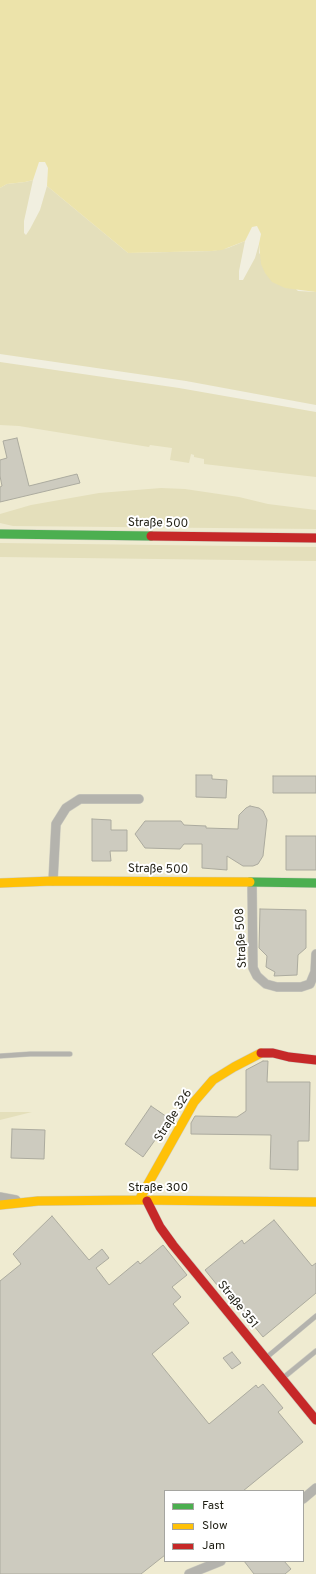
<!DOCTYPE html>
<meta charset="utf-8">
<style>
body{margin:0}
#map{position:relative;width:316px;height:1574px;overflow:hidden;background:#f1efe0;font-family:Overpass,sans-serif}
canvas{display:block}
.legend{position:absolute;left:164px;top:1490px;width:140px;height:72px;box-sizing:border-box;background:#fff;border:1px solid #a5a5a0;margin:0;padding:5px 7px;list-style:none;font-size:12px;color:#1e1d12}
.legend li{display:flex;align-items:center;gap:8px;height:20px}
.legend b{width:20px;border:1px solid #a5a5a0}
</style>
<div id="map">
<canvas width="316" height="1574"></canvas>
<ul class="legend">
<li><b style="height:5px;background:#4caf50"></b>Fast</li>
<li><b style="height:5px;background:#ffc107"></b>Slow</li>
<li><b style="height:5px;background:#c62828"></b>Jam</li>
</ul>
</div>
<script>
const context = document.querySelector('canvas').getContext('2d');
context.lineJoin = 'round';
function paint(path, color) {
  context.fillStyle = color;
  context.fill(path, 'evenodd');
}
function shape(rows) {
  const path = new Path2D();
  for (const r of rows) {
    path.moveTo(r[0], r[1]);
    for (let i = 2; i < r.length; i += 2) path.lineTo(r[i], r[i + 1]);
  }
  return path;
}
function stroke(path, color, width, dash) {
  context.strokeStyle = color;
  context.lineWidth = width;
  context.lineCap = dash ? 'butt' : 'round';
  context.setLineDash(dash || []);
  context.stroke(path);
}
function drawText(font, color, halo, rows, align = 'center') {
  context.font = font + ' Overpass,sans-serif';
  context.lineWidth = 4;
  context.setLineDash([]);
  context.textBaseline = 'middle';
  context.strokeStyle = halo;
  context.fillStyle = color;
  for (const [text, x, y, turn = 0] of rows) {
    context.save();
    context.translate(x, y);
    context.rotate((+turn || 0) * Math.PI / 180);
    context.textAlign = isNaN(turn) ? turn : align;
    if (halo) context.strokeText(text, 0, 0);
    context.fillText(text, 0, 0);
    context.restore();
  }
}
const built = shape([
 [0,418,316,471,316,1574,0,1574],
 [165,1491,303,1491,303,1561,165,1561]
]);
const green = shape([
 [33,180,24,221,24,233,26,235,30,229,40,210,47,186,128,253,212,251,228,248,245,241,239,271,239,280,243,280,255,258,259,244,259,253,298,291,316,292,316,405,186,381,0,354,0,188,7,184,25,182],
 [0,362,179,388,316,412,316,477,204,464,204,459,194,457,194,455,191,454,189,463,170,460,172,448,150,445,149,447,19,426,0,425],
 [161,488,185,489,239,497,268,504,316,510,316,529,13,526,0,523,0,514,31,505,99,493],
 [0,543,316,547,316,561,0,557],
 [0,1112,32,1112,0,1120]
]);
const water = shape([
 [0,0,316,0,316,292,285,288,272,282,265,273,261,264,259,244,261,234,257,226,252,227,245,241,222,250,212,251,128,253,47,186,48,168,45,162,39,162,33,180,25,182,7,184,0,188]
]);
const building = shape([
 [17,438,29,486,77,474,80,483,0,502,0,487,2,486,0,476,0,460,7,458,3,441,17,438],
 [196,775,212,775,212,779,227,780,226,798,196,797,196,775],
 [273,776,316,776,316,793,273,793,273,776],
 [250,806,259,808,263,811,267,820,263,856,258,864,253,866,243,866,227,856,227,870,202,868,202,844,184,844,180,849,145,848,135,834,145,821,181,821,184,825,206,826,206,828,238,829,239,815,246,808,250,806],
 [92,819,111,820,111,830,127,830,127,851,110,851,111,861,92,861,92,819],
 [286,836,316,836,316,870,286,870,286,836],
 [260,909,306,910,306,948,298,955,297,975,274,976,275,972,266,967,267,956,259,948,260,909],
 [263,1061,268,1061,267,1082,310,1082,309,1141,298,1141,298,1170,270,1169,271,1135,191,1134,191,1123,195,1116,237,1117,246,1111,246,1070,263,1061],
 [151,1106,170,1119,143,1157,125,1144,151,1106],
 [12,1129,45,1130,44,1159,11,1158,12,1129],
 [52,1216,89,1260,102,1249,109,1258,96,1268,109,1285,138,1261,140,1264,163,1245,187,1275,172,1287,181,1297,173,1304,189,1323,152,1354,209,1424,256,1385,258,1388,263,1384,283,1408,278,1412,303,1442,243,1491,165,1491,165,1555,141,1574,0,1574,0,1281,21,1264,13,1254,52,1216],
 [274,1220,312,1266,316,1263,316,1293,263,1337,240,1309,238,1311,205,1270,242,1240,244,1244,274,1220],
 [232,1352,241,1363,232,1369,223,1358,232,1352],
 [244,1561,284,1561,291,1569,285,1574,254,1574,244,1561]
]);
const lane = shape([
 [0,1056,30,1054,70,1054],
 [267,1357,316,1316],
 [283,1378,316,1351]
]);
const street = shape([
 [53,881,56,824,66,808,80,799,139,799],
 [252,883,253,968,257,976,266,984,277,987,301,987,310,984,315,972,316,954],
 [0,1197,16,1200],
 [303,1499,316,1488],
 [189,1574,221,1561]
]);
const fast = shape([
 [0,534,151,536],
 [250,882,316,883]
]);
const slow = shape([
 [0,883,53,881,250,882],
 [139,1200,194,1102,213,1080,234,1067,261,1053],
 [0,1205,38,1201,139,1200,316,1202]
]);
const jam = shape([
 [151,536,316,538],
 [261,1053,273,1053,289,1057,316,1060],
 [147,1201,160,1227,173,1245,316,1420]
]);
const streetNames = [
 ["Straße 500",158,524,1],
 ["Straße 500",158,870,1],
 ["Straße 508",242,938,-93],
 ["Straße 326",174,1116,-58],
 ["Straße 300",158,1189],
 ["Straße 351",237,1305,51]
];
paint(built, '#efebd1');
paint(green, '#e4dfbb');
paint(water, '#ece3aa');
paint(building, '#cdcbbf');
stroke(building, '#acab9f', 1);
stroke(lane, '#cecdc1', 5.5);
stroke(street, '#cecdc1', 10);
stroke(fast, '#cecdc1', 10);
stroke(slow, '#cecdc1', 10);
stroke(jam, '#cecdc1', 10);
stroke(lane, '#b4b3ad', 4.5);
stroke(street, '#b4b3ad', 9);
stroke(fast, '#4caf50', 9);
stroke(slow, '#ffc107', 9);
stroke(jam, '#c62828', 9);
drawText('12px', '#1e1d12', '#fff', streetNames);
</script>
